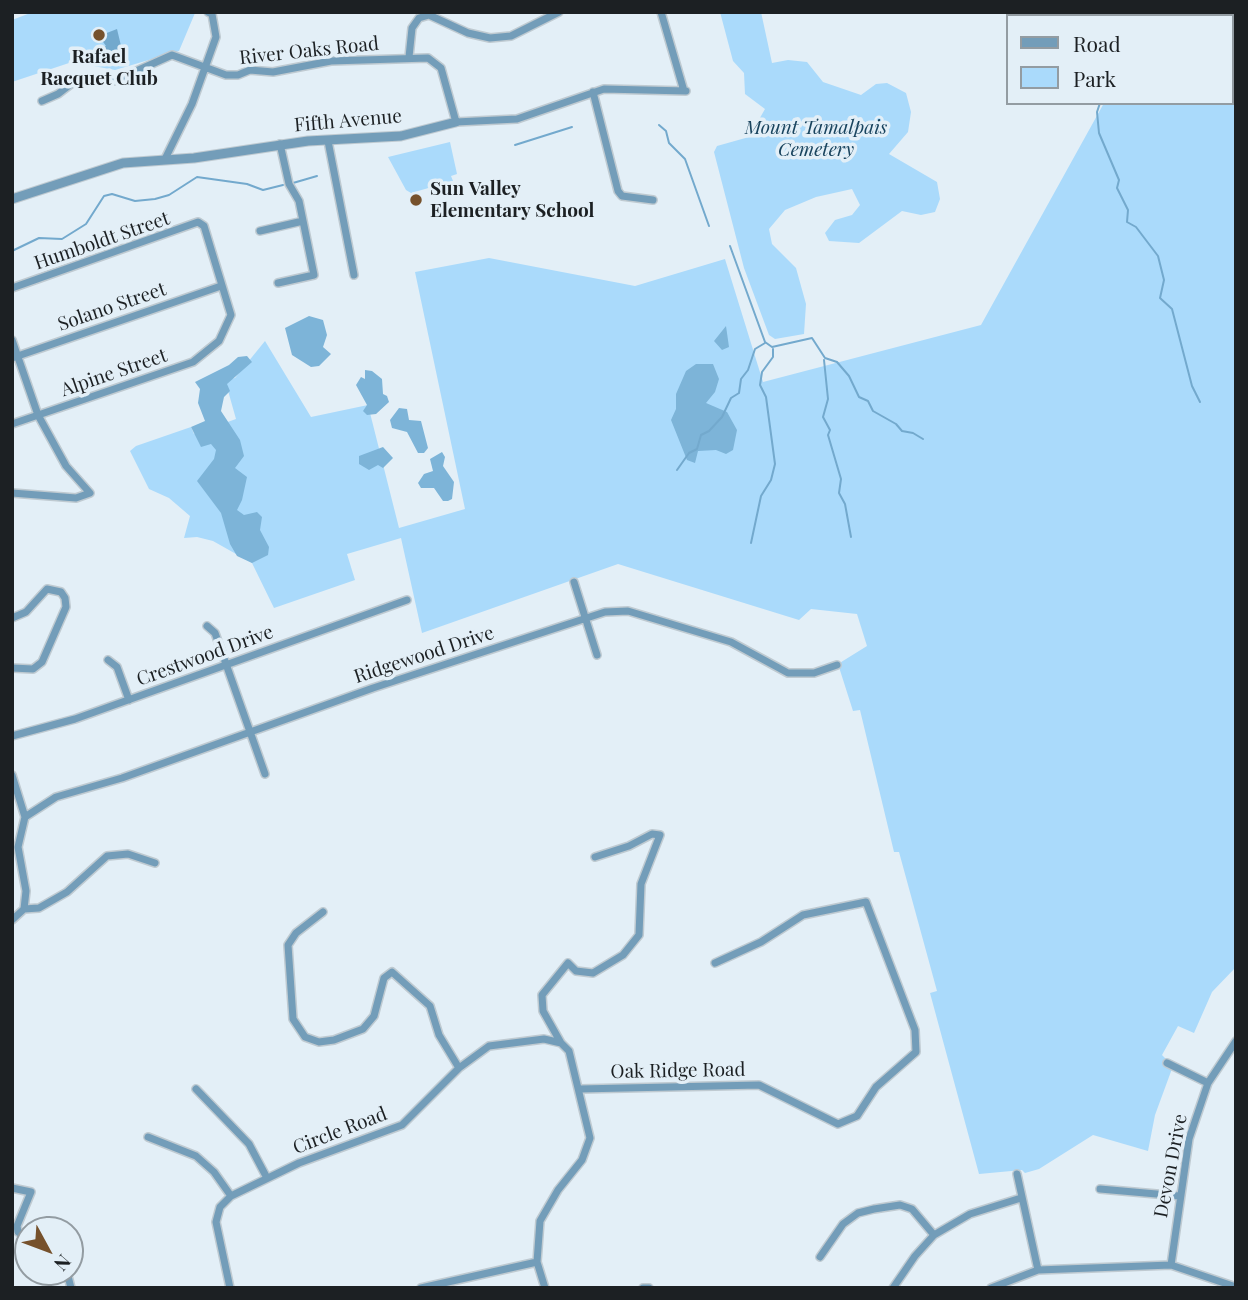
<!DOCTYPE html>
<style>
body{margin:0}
#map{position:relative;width:1248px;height:1300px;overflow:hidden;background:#e3eff7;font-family:"Playfair Display",serif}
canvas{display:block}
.frame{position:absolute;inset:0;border:14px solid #1c2023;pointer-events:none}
.legend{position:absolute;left:1006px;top:14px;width:228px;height:91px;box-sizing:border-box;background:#e3eff7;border:2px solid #939ca2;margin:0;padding:9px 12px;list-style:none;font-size:21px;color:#1c2023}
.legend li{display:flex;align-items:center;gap:14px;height:35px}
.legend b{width:35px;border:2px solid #939ca2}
.north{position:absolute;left:14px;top:1216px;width:70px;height:70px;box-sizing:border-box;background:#e3eff7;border:2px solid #939ca2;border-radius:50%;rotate:131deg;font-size:19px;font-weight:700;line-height:28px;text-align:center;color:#1c2023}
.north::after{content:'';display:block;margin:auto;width:24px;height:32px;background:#76512c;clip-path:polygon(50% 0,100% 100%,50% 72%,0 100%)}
</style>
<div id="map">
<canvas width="1248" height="1300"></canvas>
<div class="frame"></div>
<ul class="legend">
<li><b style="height:9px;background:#739db9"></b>Road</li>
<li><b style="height:19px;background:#aadafb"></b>Park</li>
</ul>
<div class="north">N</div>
</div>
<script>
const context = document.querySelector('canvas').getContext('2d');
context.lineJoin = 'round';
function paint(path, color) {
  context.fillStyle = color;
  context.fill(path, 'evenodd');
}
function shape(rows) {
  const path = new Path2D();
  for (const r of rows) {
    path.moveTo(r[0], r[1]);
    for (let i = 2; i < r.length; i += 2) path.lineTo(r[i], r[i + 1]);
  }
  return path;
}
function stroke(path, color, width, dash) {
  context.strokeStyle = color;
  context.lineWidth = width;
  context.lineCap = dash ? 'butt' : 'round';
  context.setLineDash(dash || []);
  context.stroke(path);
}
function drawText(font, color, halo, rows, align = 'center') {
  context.font = font + ' "Playfair Display",serif';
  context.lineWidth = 7;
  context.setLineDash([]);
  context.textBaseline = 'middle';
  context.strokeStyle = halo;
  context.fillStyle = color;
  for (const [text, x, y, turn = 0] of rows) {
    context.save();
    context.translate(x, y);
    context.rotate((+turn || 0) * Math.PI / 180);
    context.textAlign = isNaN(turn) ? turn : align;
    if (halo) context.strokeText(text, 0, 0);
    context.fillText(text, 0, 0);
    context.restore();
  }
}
const green = shape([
 [33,12,192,12,195,13,179,51,115,70,72,62,12,82,12,20],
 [720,12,761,12,772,63,788,60,807,62,823,82,861,95,876,84,887,83,906,93,911,112,908,132,889,154,937,182,940,199,935,212,921,215,902,211,859,243,829,241,825,233,835,220,852,215,860,205,852,189,816,197,785,210,769,229,772,244,796,268,806,304,804,334,775,339,769,335,744,268,714,152,717,146,749,137,765,109,745,94,744,73,733,61],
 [1181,12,1236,12,1236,967,1212,992,1194,1033,1178,1026,1162,1055,1173,1066,1155,1115,1148,1151,1093,1135,1039,1169,1025,1173,1022,1170,979,1174,930,993,937,991,899,852,894,852,860,710,853,711,838,664,867,646,857,614,811,609,799,620,618,564,422,633,401,538,347,554,355,580,274,608,252,563,213,541,197,537,184,538,190,516,169,498,149,489,130,451,136,446,191,427,194,434,236,419,225,380,235,378,265,341,311,417,368,405,399,528,465,509,415,272,489,258,635,286,725,259,763,382,981,325,1104,103,1232,103,1232,16,1176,16],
 [450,142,457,174,451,176,453,181,411,193,406,190,388,157]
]);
const forest = shape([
 [309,316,323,320,327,335,323,347,331,354,319,366,311,367,292,355,285,328],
 [726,326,729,347,722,350,714,341],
 [247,356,252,362,227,384,230,391,224,397,221,411,240,440,244,456,235,468,247,477,242,500,237,510,244,515,257,512,262,517,260,530,269,547,268,555,252,563,237,556,230,544,221,513,197,481,214,459,216,450,211,444,201,447,191,427,205,421,198,403,200,389,195,382,229,365,238,357],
 [696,364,713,364,719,379,715,392,706,403,727,412,737,430,733,450,726,454,716,450,698,451,695,463,687,460,671,420,676,409,676,394,686,371],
 [365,370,372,371,382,379,383,394,387,396,389,402,376,414,367,415,363,411,367,405,356,385,361,377,365,379],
 [399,408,407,409,409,420,421,421,428,448,424,453,418,453,407,432,392,428,390,420],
 [383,447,393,458,383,468,378,465,369,470,359,464,359,456],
 [442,452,445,457,443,466,454,482,452,499,448,501,443,501,434,488,421,488,418,483,424,474,433,471,430,459]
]);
const water = shape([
 [117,29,122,50,102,57,99,49,106,46,99,36]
]);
const stream = shape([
 [1148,16,1150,12],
 [1100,103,1097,112,1099,133,1119,180,1117,188,1128,210,1127,222,1136,227,1158,256,1164,280,1160,298,1172,309,1192,386,1200,402],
 [659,125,666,131,669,143,685,159,709,226],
 [515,145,572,127],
 [293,183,317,176],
 [730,246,765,342,772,347,812,338,825,358,837,362,849,376,859,397,868,401,873,411,896,424,902,431,913,433,923,439],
 [12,251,39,238,62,239,86,224,104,196,112,194,135,201,155,199,169,195,197,177,247,184,263,190,283,185],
 [824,360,828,399,823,417,830,430,828,435,841,479,839,493,845,504,851,537],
 [677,470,689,453,697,449,701,435,709,431,722,417,731,398,739,393,741,379,748,370,755,349,765,343],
 [751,543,761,496,771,480,775,464,766,397,760,385,762,372,773,357,773,349]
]);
const minor = shape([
 [661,12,684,91],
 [409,57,412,28,419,18,429,15,468,33,490,38,511,36,559,12],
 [593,92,618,191,622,196,653,200],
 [42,101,58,94,80,77,114,81,172,55,226,75,238,75,250,70,273,72,331,61,428,58,441,68,456,122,517,119,604,89,686,91],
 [328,141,354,275],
 [165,159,192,104,216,37,212,14,208,12],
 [260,231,303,221],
 [278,283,314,275,299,201,289,184,280,144],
 [12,288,198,222,204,226,231,315,219,341,193,362,12,424],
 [12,340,38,415,66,466,90,493,76,498,12,493],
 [12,358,221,286],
 [574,582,597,655],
 [12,618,26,612,47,589,61,592,65,598,66,607,42,662,33,669,12,668],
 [207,626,215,633,265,774],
 [108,660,117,667,129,700],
 [12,736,75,719,407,600],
 [12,775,25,817,18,847,26,891,24,909],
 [25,817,56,797,122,778,373,688,605,612,628,611,731,642,788,673,814,673,837,665],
 [323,912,296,933,288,945,293,1019,305,1037,319,1042,334,1040,363,1029,374,1016,384,978,392,972,430,1006,439,1035,459,1068],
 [12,920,24,909,39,908,67,892,107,856,128,854,155,863],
 [561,1043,543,1011,542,995,568,963,576,971,593,973,623,955,639,935,641,884,660,835,652,834,629,846,595,857],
 [1167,1063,1208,1083],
 [196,1089,249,1144,267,1178],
 [580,1089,759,1085,838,1124,857,1116,876,1087,916,1052,915,1030,866,902,803,915,761,942,715,963],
 [148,1137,196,1156,214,1172,231,1196],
 [1017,1174,1038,1270],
 [12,1188,31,1192,17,1226,18,1232,28,1237],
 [1100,1189,1179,1196],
 [820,1257,843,1224,858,1213,874,1209,900,1205,912,1209,934,1235],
 [1171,1265,1189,1139,1208,1083,1236,1041],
 [67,1272,71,1288],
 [230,1288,216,1222,220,1207,231,1196,299,1163,402,1125,459,1068,489,1046,544,1039,561,1043,569,1051,590,1138,582,1160,558,1190,540,1221,537,1262,545,1288],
 [421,1288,537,1262],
 [643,1288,649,1288],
 [893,1288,915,1256,934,1235,970,1214,1021,1198],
 [991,1288,1038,1270,1171,1265,1236,1287]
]);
const tertiary = shape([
 [12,199,123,163,194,158,308,141,401,136,456,122]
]);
const markers = [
 [99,35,7,"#76512c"],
 [416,200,7,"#76512c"]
];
const streetNames = [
 ["River Oaks Road",309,51,-6],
 ["Fifth Avenue",348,121,-5],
 ["Humboldt Street",102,241,-19],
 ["Solano Street",112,307,-19],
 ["Alpine Street",114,373,-19],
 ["Ridgewood Drive",424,655,-18],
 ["Crestwood Drive",205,656,-20],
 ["Oak Ridge Road",678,1071,-1],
 ["Circle Road",340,1131,-21],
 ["Devon Drive",1171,1166,-79]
];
const poiNames = [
 ["Rafael",99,57],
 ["Racquet Club",99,79],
 ["Sun Valley",430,189,"left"],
 ["Elementary School",430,211,"left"]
];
const parkNames = [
 ["Mount Tamalpais",816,128],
 ["Cemetery",816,150]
];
paint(green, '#aadafb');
paint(forest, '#7db4d8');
paint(water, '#73a9cd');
stroke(stream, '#73a9cd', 2);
stroke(minor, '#bfcad1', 10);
stroke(tertiary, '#bfcad1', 11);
stroke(minor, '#739db9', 7);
stroke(tertiary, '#739db9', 9);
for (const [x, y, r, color] of markers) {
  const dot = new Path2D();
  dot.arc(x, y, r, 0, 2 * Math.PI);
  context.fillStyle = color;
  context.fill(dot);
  stroke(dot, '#e3eff7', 2.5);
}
drawText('19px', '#1c2023', '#e3eff7', streetNames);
drawText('bold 19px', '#1c2023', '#e3eff7', poiNames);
drawText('italic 19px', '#19445e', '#e3eff7', parkNames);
</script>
